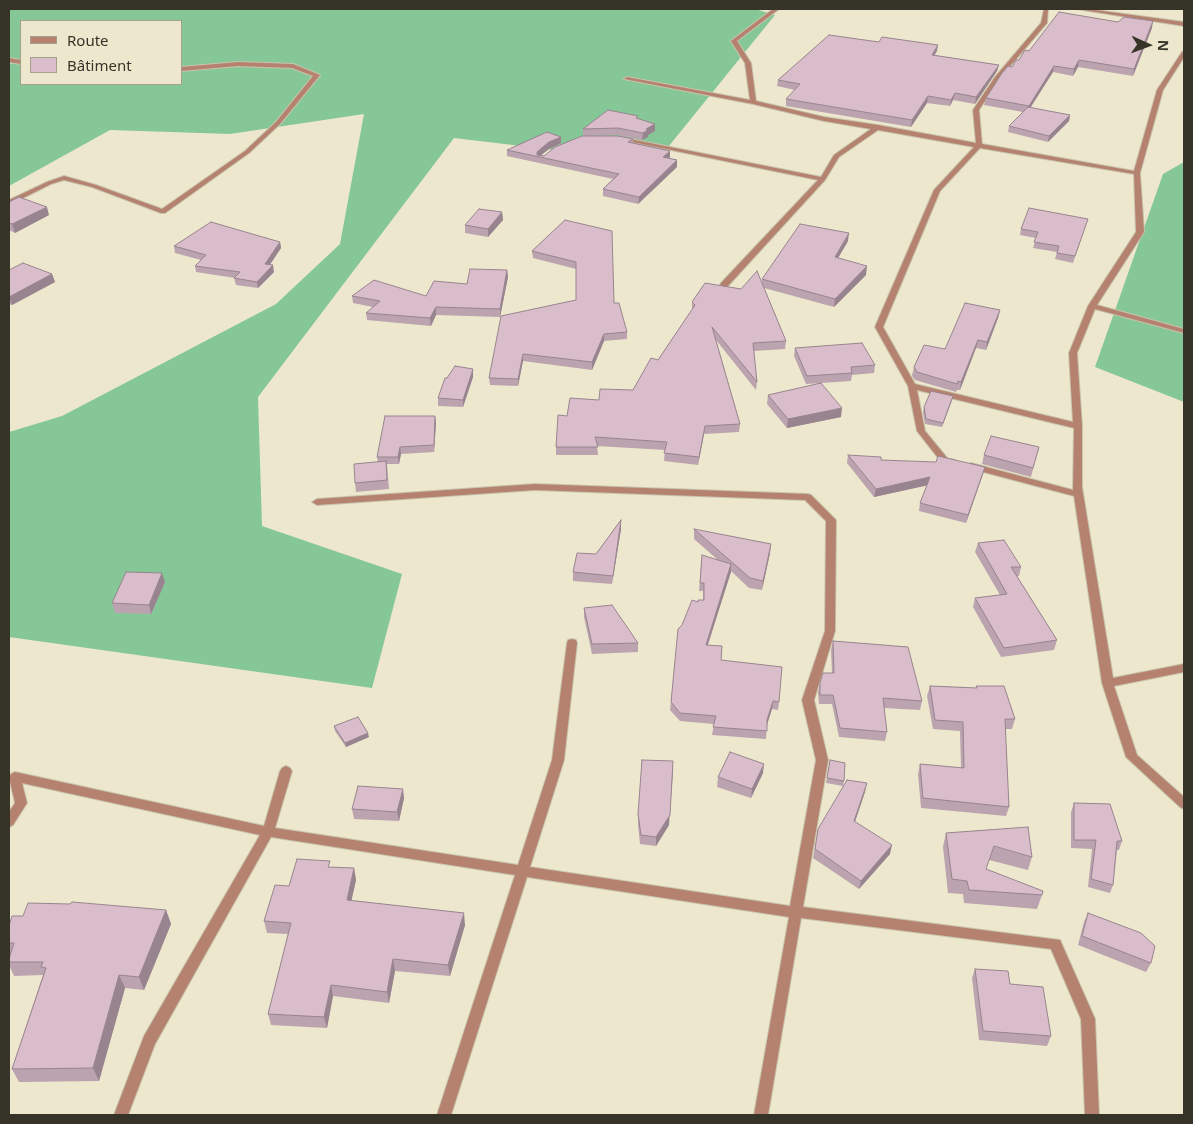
<!DOCTYPE html>
<meta charset="utf-8">
<style>
body{margin:0}
#map{position:relative;width:1193px;height:1124px;overflow:hidden;background:#ede8cd;font-family:"Noto Sans",sans-serif}
canvas{display:block}
.frame{position:absolute;inset:0;border:10px solid #363329;pointer-events:none}
.legend{position:absolute;left:20px;top:20px;width:162px;height:65px;box-sizing:border-box;background:#ede8cd;border:1px solid #a4a08b;margin:0;padding:6px 9px;list-style:none;font-size:15px;color:#363329}
.legend li{display:flex;align-items:center;gap:10px;height:25px}
.legend b{width:25px;border:1px solid #a4a08b}
.north{position:absolute;left:1123px;top:20px;width:50px;height:50px;-webkit-text-stroke:4px #ede8cd;paint-order:stroke;rotate:92deg;font-size:14px;font-weight:700;line-height:20px;text-align:center;color:#363329}
.north::after{content:'';display:block;margin:auto;width:18px;height:22px;background:#363329;clip-path:polygon(50% 0,100% 100%,50% 72%,0 100%)}
</style>
<div id="map">
<canvas width="1193" height="1124"></canvas>
<div class="frame"></div>
<ul class="legend">
<li><b style="height:6px;background:#b68270"></b>Route</li>
<li><b style="height:14px;background:#d9bdcb"></b>Bâtiment</li>
</ul>
<div class="north">N</div>
</div>
<script>
const context = document.querySelector('canvas').getContext('2d');
context.lineJoin = 'round';
function paint(path, color) {
  context.fillStyle = color;
  context.fill(path, 'evenodd');
}
function shape(rows) {
  const path = new Path2D();
  for (const r of rows) {
    path.moveTo(r[0], r[1]);
    for (let i = 2; i < r.length; i += 2) path.lineTo(r[i], r[i + 1]);
  }
  return path;
}
function stroke(path, color, width, dash) {
  context.strokeStyle = color;
  context.lineWidth = width;
  context.lineCap = dash ? 'butt' : 'round';
  context.setLineDash(dash || []);
  context.stroke(path);
}
const forest = shape([
 [9,9,755,9,775,15,656,162,454,138,258,397,262,526,402,574,372,688,9,637,9,432,62,416,276,304,340,244,364,114,230,134,110,130,9,186,9,65,15,61,9,59],
 [21,21,181,21,181,84,21,84],
 [1184,162,1184,402,1095,367,1163,174]
]);
const street = shape([
 [773,9,779,9,737,41,751,63,756,101,824,117,878,125,976,143,973,110,995,77,1041,23,1044,9,1048,9,1047,23,999,79,979,110,982,144,1134,171,1157,90,1182,52,1184,51,1184,57,1163,90,1140,173,1144,232,1097,305,1184,329,1184,333,1095,309,1077,353,1082,426,1082,487,1113,678,1184,664,1184,672,1114,686,1137,755,1184,797,1184,809,1180,807,1126,757,1102,683,1074,496,968,468,966,466,971,463,1073,490,1074,428,917,390,925,431,948,459,955,460,957,462,952,465,942,463,917,431,908,386,875,327,934,190,974,147,878,130,839,157,825,180,727,287,724,287,720,285,721,283,818,180,617,139,620,137,821,177,834,155,871,129,824,121,753,104,624,79,627,77,750,100,745,63,731,41,773,9],
 [980,148,1134,174,1136,232,1088,306,1069,353,1073,422,915,384,883,327,940,191,980,148],
 [1076,9,1088,9,1184,22,1184,26,1076,9],
 [9,58,21,60,21,64,9,62,9,58],
 [238,62,293,64,320,75,280,124,249,153,165,213,161,213,92,187,64,180,51,184,9,205,9,200,47,182,64,176,96,185,162,209,245,151,276,122,313,76,292,68,238,66,181,71,181,67,238,62],
 [535,484,808,494,811,495,836,520,835,631,814,700,828,760,803,907,1060,940,1095,1019,1099,1115,1085,1115,1081,1019,1051,949,801,918,768,1115,754,1115,789,917,527,877,451,1115,437,1115,515,875,271,837,155,1044,128,1115,114,1115,144,1036,260,835,22,783,27,803,13,825,9,827,9,812,15,803,9,777,11,774,15,772,264,826,280,771,282,768,286,766,290,768,292,771,275,828,518,865,552,760,567,643,568,640,572,639,576,640,577,643,564,760,530,867,790,906,816,760,802,700,825,631,826,521,805,500,535,490,317,505,312,502,317,499,535,484]
]);
const wall = shape([
 [1152,28,1133,76,1078,67,1073,76,1053,72,1030,108,1070,115,1069,121,1048,142,1008,132,1009,126,1023,112,984,105,986,98,1012,67,1029,51],
 [937,51,934,55,999,65,997,71,975,104,953,100,950,106,927,103,911,127,786,106,786,99,795,90,777,86,778,80],
 [638,119,655,124,655,131,648,135,648,137,642,140,618,135,583,136,583,129],
 [561,137,561,143,549,149,541,155,544,156,633,139,633,143,670,157,669,158,677,160,677,167,638,204,603,196,603,189,613,179,507,156,507,150],
 [9,202,49,215,15,233,9,230],
 [502,212,503,220,488,237,465,233,465,225],
 [1088,219,1073,263,1055,259,1057,252,1033,248,1036,238,1020,235,1021,229],
 [565,220,614,303,627,332,627,339,604,341,592,370,523,361,518,386,490,385,489,378,576,300,576,269,533,258,532,251],
 [848,241,838,258,866,275,834,307,764,288,786,341,785,349,754,351,757,382,756,390,716,340,740,424,739,432,704,434,698,465,664,461,665,450,597,446,598,455,556,455,556,447,567,416,599,400,633,390,658,360,692,310,692,302,762,283,762,279],
 [280,242,281,248,270,265,274,272,258,288,236,285,234,278,235,278,196,272,195,266,201,260,175,253,174,246],
 [9,270,52,274,55,282,12,305,9,304],
 [507,270,508,277,500,317,436,315,431,326,367,320,366,313,373,307,353,303,352,296,426,296,467,284],
 [1000,310,998,318,986,350,976,348,960,390,957,390,956,392,915,380,912,376,914,367,945,349],
 [795,348,875,365,874,373,852,375,851,381,806,384,794,356],
 [473,377,463,407,438,406,438,398,447,378],
 [768,395,841,417,787,428,767,404],
 [953,396,952,400,942,427,925,424,923,412,924,407],
 [435,416,436,423,434,452,401,454,399,464,387,464,389,489,356,492,355,483,378,462,377,457],
 [1039,447,1031,477,982,464,984,455],
 [848,455,881,460,983,474,966,523,919,511,920,503,927,485,874,497,847,463],
 [621,520,621,529,612,584,573,581,573,572,596,554],
 [694,529,770,553,762,590,749,588,731,571,708,645,721,660,779,702,778,710,772,709,767,724,766,739,712,735,714,724,680,721,670,710,671,702,682,625,698,602,703,600,703,591,699,591,702,555,718,560,694,539],
 [978,543,1021,567,1019,576,1017,576,1057,640,1054,650,1001,657,973,607,975,598,1000,595,975,552],
 [165,582,151,614,115,613,112,603],
 [584,608,638,643,638,652,592,654,584,617],
 [833,641,922,701,920,710,884,708,887,732,885,741,839,737,832,704,819,704,818,692,820,683,832,673,831,650],
 [930,686,976,688,976,686,1015,719,1012,729,1005,729,1009,807,1006,816,921,808,918,774,920,764,961,768,960,731,933,729,927,696],
 [334,726,369,737,346,747,335,731],
 [830,760,844,781,843,786,826,783],
 [763,773,751,798,717,787,718,777],
 [865,792,855,822,890,854,859,889,813,858,818,829],
 [404,798,399,821,354,819,352,809],
 [1074,803,1122,841,1119,850,1117,850,1113,885,1110,893,1088,887,1092,849,1071,848,1071,812],
 [638,814,669,825,656,846,640,844,638,824],
 [946,833,1032,857,1028,870,989,860,986,869,1042,895,1037,909,964,903,963,894,948,893,943,847],
 [331,867,354,868,356,880,351,901,465,925,450,976,395,971,389,1003,333,996,327,1028,271,1025,268,1014,288,934,267,933,264,921,289,886],
 [166,910,171,924,144,990,125,988,99,1081,19,1082,12,1069,43,975,14,976,9,965,9,959,10,956,9,955,9,926],
 [1088,913,1151,963,1146,972,1078,945,1084,922],
 [975,969,1010,984,1051,1036,1047,1046,979,1040,972,978]
]);
const shadedWall = shape([
 [1153,21,1152,28,1133,76,1134,69],
 [938,45,937,51,931,61,932,55],
 [1079,60,1078,67,1073,76,1074,69],
 [999,65,997,71,975,104,976,97],
 [1054,66,1053,72,1027,113,1029,106],
 [955,93,953,100,950,106,951,100],
 [928,96,927,103,911,127,912,120],
 [1070,115,1069,121,1048,142,1049,136],
 [655,124,655,131,648,135,648,137,642,140,643,133,646,129],
 [561,137,561,143,549,149,539,157,537,156,537,152,549,142],
 [670,151,670,157,663,164,663,157],
 [677,160,677,167,638,204,639,197],
 [47,207,49,215,15,233,12,224],
 [502,212,503,220,488,237,488,229],
 [849,233,848,241,834,265,835,257],
 [280,242,281,248,266,270,265,264],
 [273,265,274,272,258,288,257,282],
 [867,266,866,275,834,307,835,299],
 [507,270,508,277,500,317,500,309],
 [52,274,55,282,12,305,9,297],
 [436,307,436,315,431,326,430,318],
 [1000,310,998,318,986,350,987,342],
 [604,334,604,341,592,370,592,362],
 [978,340,976,348,960,390,961,382],
 [523,354,523,361,518,386,518,379],
 [473,369,473,377,463,407,463,400],
 [953,396,952,400,942,427,943,423],
 [842,408,841,417,787,428,788,419],
 [435,416,436,423,434,452,434,445],
 [705,426,704,434,698,465,699,457],
 [400,447,401,454,399,464,398,457],
 [985,467,983,474,966,523,968,515],
 [930,477,929,485,874,497,876,489],
 [621,520,621,529,612,584,613,576],
 [771,544,770,553,762,590,763,581],
 [731,564,731,572,705,653,706,645],
 [162,573,165,582,151,614,149,605],
 [773,701,772,709,766,728,767,720],
 [368,733,369,737,346,747,345,743],
 [764,764,763,773,751,798,752,789],
 [673,771,669,825,656,846,656,837],
 [867,783,865,792,852,830,854,821],
 [403,789,404,798,399,821,397,812],
 [892,845,890,854,859,889,861,881],
 [354,868,356,880,349,912,347,900],
 [166,910,171,924,144,990,139,977],
 [464,913,465,925,450,976,448,965],
 [393,959,395,971,389,1003,387,992],
 [119,975,125,988,99,1081,93,1068],
 [331,985,333,996,327,1028,324,1017]
]);
const building = shape([
 [1059,12,1118,22,1124,17,1153,21,1134,69,1079,60,1074,69,1054,66,1029,106,986,98,1002,73,1008,66,1012,67,1016,60,1019,60,1025,50,1029,51,1059,12],
 [829,35,879,42,882,37,938,45,932,55,999,65,976,97,955,93,951,100,928,96,912,120,786,99,800,84,778,80,829,35],
 [1028,107,1070,115,1049,136,1009,126,1028,107],
 [608,110,638,116,636,118,655,124,646,129,648,130,643,133,618,128,583,129,608,110],
 [547,132,561,137,549,142,537,152,537,155,544,156,555,147,582,136,618,136,633,139,628,142,670,151,663,157,677,160,639,197,603,189,619,174,507,150,547,132],
 [19,197,47,207,12,224,9,223,9,202,19,197],
 [1029,208,1088,219,1075,256,1057,253,1059,246,1034,242,1038,232,1021,229,1029,208],
 [479,209,502,212,488,229,465,225,479,209],
 [565,220,612,231,614,303,619,303,627,332,604,334,592,362,523,354,518,379,489,378,501,316,576,300,576,262,532,251,565,220],
 [211,222,280,242,265,264,273,265,257,282,234,278,240,272,195,266,206,255,174,246,211,222],
 [800,224,849,233,835,257,867,266,835,299,762,279,800,224],
 [23,263,52,274,9,297,9,270,23,263],
 [470,269,507,270,500,309,436,307,430,318,366,313,380,301,352,296,374,280,426,296,434,281,467,284,470,269],
 [757,271,786,341,753,343,757,382,712,327,740,424,705,426,699,457,664,453,667,442,595,437,598,447,556,447,558,415,567,416,570,398,599,400,600,389,633,390,651,358,658,360,695,305,692,302,705,283,741,289,757,271],
 [965,303,1000,310,987,342,978,340,961,382,958,381,957,384,917,372,914,367,924,345,945,349,965,303],
 [862,343,875,365,851,367,852,373,807,376,795,348,862,343],
 [455,366,473,369,463,400,438,398,445,378,447,378,455,366],
 [821,383,842,408,788,419,768,395,821,383],
 [931,391,953,396,943,423,926,419,924,407,931,391],
 [385,416,435,416,434,445,400,447,398,457,377,457,385,416],
 [991,436,1039,447,1033,468,984,455,991,436],
 [848,455,881,457,881,460,936,462,938,456,985,467,968,515,920,503,930,477,876,489,848,455],
 [386,461,387,480,355,483,354,464,386,461],
 [621,520,613,576,573,572,577,553,596,554,621,520],
 [694,529,771,544,763,581,750,578,694,529],
 [1004,540,1021,567,1011,567,1057,640,1004,648,975,598,1007,594,978,543,1004,540],
 [702,555,731,564,706,645,722,646,721,660,782,667,779,702,773,701,767,720,767,731,713,727,716,716,680,713,671,702,678,629,682,625,692,600,698,602,698,600,704,600,704,583,700,583,702,555],
 [126,572,162,573,149,605,112,603,126,572],
 [612,605,638,643,592,644,584,608,612,605],
 [833,641,908,647,922,701,883,698,887,732,840,728,833,695,820,695,820,683,823,673,834,673,833,641],
 [930,686,977,688,976,686,1004,686,1015,719,1005,719,1009,807,923,798,920,764,964,768,963,722,935,720,930,686],
 [358,717,368,733,345,743,334,726,358,717],
 [730,752,764,764,752,789,718,777,730,752],
 [642,760,673,761,670,815,656,837,641,835,638,814,642,760],
 [830,760,845,763,844,781,827,778,830,760],
 [847,780,867,783,854,821,892,845,861,881,815,849,818,829,847,780],
 [358,786,403,789,397,812,352,809,358,786],
 [1074,803,1110,804,1122,841,1117,841,1113,885,1091,879,1096,840,1074,840,1074,803],
 [1028,827,1032,857,994,846,986,869,1043,891,1042,895,969,890,967,881,952,879,946,833,1028,827],
 [297,859,330,861,328,867,354,868,347,900,464,913,448,965,393,959,387,992,331,985,324,1017,268,1014,291,923,264,921,275,885,289,886,297,859],
 [72,902,166,910,139,977,119,975,93,1068,12,1069,46,968,41,967,43,962,9,962,9,959,14,943,9,943,9,926,12,916,23,916,28,903,70,904,72,902],
 [1088,913,1141,933,1155,946,1151,963,1082,936,1088,913],
 [975,969,1008,971,1010,984,1043,987,1051,1036,983,1031,975,969]
]);
paint(forest, '#86c798');
stroke(street, '#c8c4ac', 2);
paint(street, '#b68270');
paint(wall, '#bba3af');
paint(shadedWall, '#98848e');
paint(building, '#d9bdcb');
stroke(building, '#98848e', 1);
</script>
